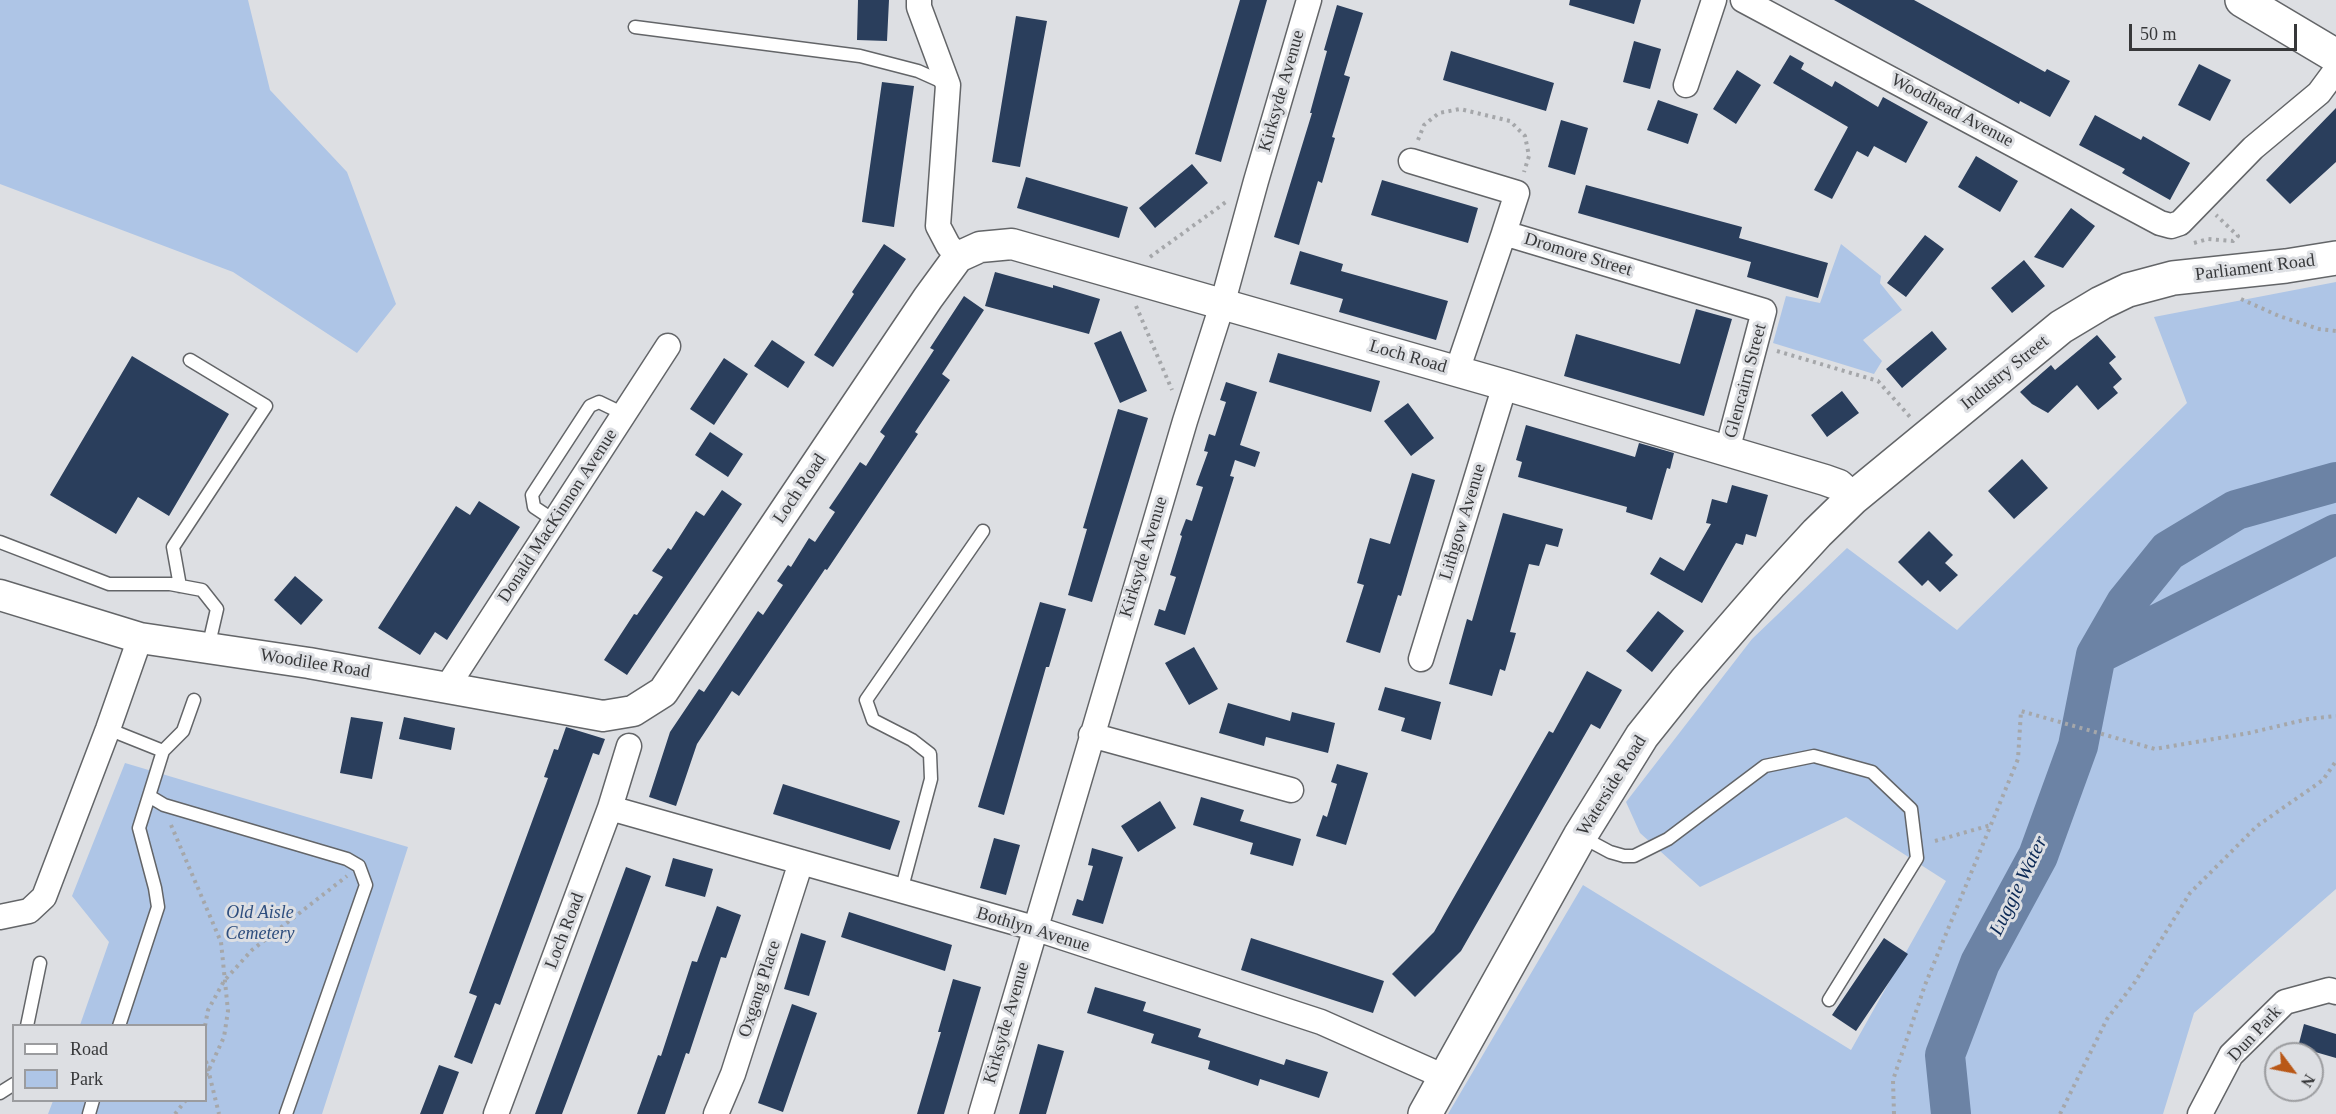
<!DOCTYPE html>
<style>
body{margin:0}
#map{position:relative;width:2336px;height:1114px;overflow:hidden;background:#dddfe3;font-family:"Times New Roman",serif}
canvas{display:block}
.legend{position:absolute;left:12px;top:1024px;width:195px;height:78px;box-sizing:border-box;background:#dddfe3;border:2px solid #9b9c9f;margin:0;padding:8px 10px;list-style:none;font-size:18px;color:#37383a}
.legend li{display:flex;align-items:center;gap:12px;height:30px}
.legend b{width:30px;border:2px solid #9b9c9f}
.north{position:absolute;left:2264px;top:1042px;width:60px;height:60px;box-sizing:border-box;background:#dddfe3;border:2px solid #9b9c9f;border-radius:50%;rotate:122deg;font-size:16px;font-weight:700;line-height:24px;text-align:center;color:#37383a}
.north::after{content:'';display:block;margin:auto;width:21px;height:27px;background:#b95817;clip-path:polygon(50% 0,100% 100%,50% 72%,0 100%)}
.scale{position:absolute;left:2129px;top:24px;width:168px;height:27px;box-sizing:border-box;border:3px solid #37383a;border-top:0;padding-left:8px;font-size:18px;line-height:21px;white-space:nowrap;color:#37383a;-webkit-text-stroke:4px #dddfe3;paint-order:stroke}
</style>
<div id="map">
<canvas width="2336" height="1114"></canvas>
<ul class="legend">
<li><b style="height:8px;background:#fff"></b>Road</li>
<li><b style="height:16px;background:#aec5e6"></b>Park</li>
</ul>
<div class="north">N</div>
<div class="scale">50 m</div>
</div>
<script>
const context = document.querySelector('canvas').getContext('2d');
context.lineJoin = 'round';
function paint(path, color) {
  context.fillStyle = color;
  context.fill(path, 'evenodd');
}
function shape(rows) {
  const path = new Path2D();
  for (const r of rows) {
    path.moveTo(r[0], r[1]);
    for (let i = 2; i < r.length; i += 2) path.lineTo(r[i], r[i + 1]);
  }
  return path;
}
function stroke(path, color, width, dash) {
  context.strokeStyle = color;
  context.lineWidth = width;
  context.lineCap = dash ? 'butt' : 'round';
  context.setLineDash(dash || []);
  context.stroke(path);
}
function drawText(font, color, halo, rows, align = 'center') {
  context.font = font + ' "Times New Roman",serif';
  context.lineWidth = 6;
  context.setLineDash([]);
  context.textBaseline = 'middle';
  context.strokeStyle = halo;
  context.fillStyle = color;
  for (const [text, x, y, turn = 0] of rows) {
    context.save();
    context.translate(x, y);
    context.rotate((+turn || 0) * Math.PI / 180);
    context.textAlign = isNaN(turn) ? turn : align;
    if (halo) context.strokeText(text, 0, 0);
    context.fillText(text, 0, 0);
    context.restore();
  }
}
const green = shape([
 [0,0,248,0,270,90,347,172,396,304,357,353,233,272,0,184],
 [1841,244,1881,276,1880,283,1902,310,1863,340,1882,361,1874,374,1773,343,1786,296,1820,303],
 [2336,282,2336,889,2194,1013,2163,1114,1448,1114,1583,885,1851,1050,1946,881,1846,817,1700,887,1640,833,1626,802,1752,639,1847,548,1957,630,2187,403,2154,317],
 [125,763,408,847,322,1114,48,1114,53,1101,206,1100,206,1026,80,1025,109,942,72,896]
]);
const river = shape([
 [2096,655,2336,534],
 [1951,1114,1945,1055,1980,963,2038,856,2078,746,2096,655,2126,603,2168,551,2236,510,2336,482]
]);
const building = shape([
 [858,0,889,0,887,41,857,40],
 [1240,0,1267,0,1221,162,1195,154],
 [1570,0,1641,0,1634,24,1569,5],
 [1834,0,1914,0,2045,72,2047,69,2070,81,2050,117,2020,101,2019,104],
 [1337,5,1363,13,1344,75,1350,77,1332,137,1335,138,1322,183,1318,181,1299,245,1274,237,1312,113,1310,113,1327,51,1324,50],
 [1016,16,1047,21,1020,167,992,162],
 [1634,41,1661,49,1650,89,1623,82],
 [1451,51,1554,83,1546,111,1443,80],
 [1790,55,1804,63,1801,69,1832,87,1835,81,1878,107,1883,97,1928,122,1906,163,1874,146,1868,157,1857,151,1832,199,1814,190,1848,127,1773,83],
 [2199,64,2231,80,2210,121,2178,105],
 [1737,70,1761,85,1736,124,1713,109],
 [882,82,914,86,894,227,862,222],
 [1658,100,1698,114,1688,144,1647,130],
 [2336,108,2336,162,2290,204,2266,180],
 [2095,115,2141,140,2143,136,2190,163,2170,200,2122,173,2125,169,2079,145],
 [1561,120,1588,128,1575,175,1548,167],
 [1976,156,2018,181,2000,212,1958,187],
 [1192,164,1208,183,1155,228,1139,208],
 [1026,177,1128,207,1119,238,1017,208],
 [1382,180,1478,208,1468,243,1371,215],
 [1586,185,1742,227,1739,238,1828,263,1818,298,1747,277,1751,262,1578,213],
 [2071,208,2095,226,2063,268,2034,257],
 [1925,235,1944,249,1906,297,1887,283],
 [884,244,906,259,833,367,814,355,854,294,852,292],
 [1300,251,1343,264,1341,271,1448,301,1436,340,1339,312,1343,299,1290,284],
 [2024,260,2045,286,2012,313,1991,288],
 [995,272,1053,288,1053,285,1100,299,1089,334,985,306],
 [964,296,984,310,942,374,950,380,915,432,918,434,827,570,825,569,739,696,732,691,697,744,676,806,649,797,670,732,699,689,704,692,758,611,763,615,783,585,777,581,788,565,791,567,809,538,815,542,835,512,829,508,840,492,860,462,866,466,885,436,880,432,934,350,930,348],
 [1696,309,1732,319,1704,416,1564,376,1576,334,1680,364],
 [1121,331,1147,391,1120,403,1094,343],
 [1932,331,1947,349,1902,388,1886,369],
 [2097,335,2116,357,2109,363,2122,379,2113,387,2118,393,2098,410,2077,385,2048,413,2032,404,2020,392,2051,365,2055,370],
 [772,340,805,362,788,388,754,366],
 [1278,353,1380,381,1371,412,1269,382],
 [132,356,229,414,169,516,138,497,116,534,50,495],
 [724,358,748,374,714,425,690,409],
 [1226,382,1257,392,1240,445,1260,452,1255,467,1235,460,1230,476,1234,477,1185,635,1154,625,1159,609,1165,611,1176,577,1170,575,1182,536,1180,535,1186,519,1192,521,1203,487,1196,485,1208,452,1204,451,1209,434,1215,436,1226,402,1220,400],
 [1842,391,1859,413,1827,437,1811,415],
 [1408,403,1434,438,1411,456,1384,421],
 [1118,409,1148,418,1092,602,1068,595,1087,529,1083,528],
 [1526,425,1635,457,1639,443,1674,453,1670,469,1667,468,1652,520,1626,512,1627,507,1518,477,1522,462,1516,460],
 [710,432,743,454,728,477,695,455],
 [2022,459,2048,488,2014,519,1988,491],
 [1412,473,1435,480,1401,596,1398,595,1380,653,1346,642,1364,585,1357,583,1370,538,1390,544],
 [1732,485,1768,495,1756,537,1746,534,1743,545,1736,543,1702,603,1650,574,1660,557,1684,571,1711,524,1706,523,1712,499,1727,503],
 [722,490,742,504,627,675,604,660,634,614,637,615,663,577,652,571,668,548,671,550,696,511,704,516],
 [479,501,520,527,447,640,435,632,420,655,378,628,456,506,470,515],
 [1503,513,1563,529,1558,547,1546,544,1539,566,1529,564,1510,632,1516,633,1505,671,1500,669,1492,696,1449,684,1467,619,1472,621],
 [1929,531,1953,555,1945,563,1958,575,1940,592,1928,580,1922,586,1898,562],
 [295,576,323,600,301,625,274,600],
 [1040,602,1066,609,1049,667,1046,667,1004,815,978,807],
 [1658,611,1684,631,1652,672,1626,651],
 [1194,647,1218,689,1189,705,1165,663],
 [1587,671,1622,690,1600,729,1591,724,1461,951,1415,997,1392,974,1434,932,1549,731,1553,733],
 [1385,687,1441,702,1431,740,1401,731,1405,718,1378,710],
 [1228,703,1290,721,1292,712,1335,723,1328,753,1266,737,1264,746,1219,733],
 [351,717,383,722,372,779,340,773],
 [404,717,455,728,451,750,399,739],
 [566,727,605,739,599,755,593,753,500,1005,495,1003,472,1064,454,1057,477,996,469,993,548,778,544,777,554,749,558,750],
 [1337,764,1368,773,1346,845,1316,836,1323,815,1327,817,1337,784,1331,782],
 [783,784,900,821,890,850,773,814],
 [1201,797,1244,810,1240,821,1301,839,1293,866,1250,854,1253,843,1193,825],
 [1160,801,1176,828,1138,852,1121,826],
 [994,838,1020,845,1006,895,980,888],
 [1092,848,1123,857,1103,924,1072,915,1077,899,1083,901,1093,866,1088,865],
 [673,858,713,869,705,897,665,886],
 [626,867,651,876,630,933,562,1114,535,1114],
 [717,906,741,915,726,958,721,957,689,1054,686,1053,665,1114,637,1114,658,1055,661,1056,692,961,697,962],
 [849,912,952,945,945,971,841,937],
 [801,933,826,941,809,996,784,989],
 [1251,938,1384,981,1373,1013,1241,970],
 [1884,938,1908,954,1856,1031,1832,1015],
 [953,979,981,987,944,1114,917,1114,941,1032,938,1032],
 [1095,987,1146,1002,1143,1011,1201,1029,1198,1037,1284,1065,1286,1059,1328,1072,1319,1098,1260,1079,1258,1086,1208,1069,1210,1061,1151,1043,1154,1034,1087,1013],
 [792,1004,817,1013,783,1112,758,1103],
 [2304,1024,2336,1034,2336,1058,2298,1047],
 [1038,1044,1064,1051,1046,1114,1019,1114],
 [439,1065,459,1072,443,1114,420,1114]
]);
const path = shape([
 [1418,140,1424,125,1439,113,1460,109,1510,121,1525,136,1529,156,1524,172],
 [2194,243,2208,239,2233,241,2238,236,2216,215],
 [1150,257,1226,202],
 [2241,299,2279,316,2319,329,2336,331],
 [1136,306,1172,390],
 [1777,351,1878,381,1911,418],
 [171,825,221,942,228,1011,224,1037,206,1076],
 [1935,841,1991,825],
 [205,1026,208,1010,224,981,252,950,347,876],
 [206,1061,219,1114],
 [175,1114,186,1100],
 [1894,1114,1893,1080,1925,985,2018,759,2021,711,2155,749,2249,733,2308,719,2336,716],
 [2060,1114,2107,1019,2135,982,2190,893,2257,826,2323,780,2336,761]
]);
const service = shape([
 [635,27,860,56,918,71,947,84],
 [555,521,534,507,532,495,590,406,599,402,624,414],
 [0,542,109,584,170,584,202,590,217,609,208,648],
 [180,586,173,547,266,406,190,360],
 [108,729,163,751,183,731,194,700],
 [149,796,163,751],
 [1582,837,1610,852,1624,856,1634,856,1668,839,1765,766,1814,756,1872,772,1911,809,1917,858,1829,1000],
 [901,891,931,779,930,754,912,740,873,720,866,700,983,531],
 [27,1026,40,963],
 [119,1026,158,907,155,888,139,828,149,796,164,805,347,859,359,866,366,885,286,1114],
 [0,1093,14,1084],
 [89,1114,93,1100]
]);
const minor = shape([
 [919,0,919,7,948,85,938,226,948,245,958,257],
 [1743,0,2160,223,2171,226,2180,223,2253,148,2319,93,2336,70],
 [1686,85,1714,0],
 [1411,161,1517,193,1504,233,1764,311,1727,451],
 [1457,371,1504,233],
 [1421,659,1505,385],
 [447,687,668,346],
 [1091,735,1291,790],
 [610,808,1034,928,1321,1022,1447,1078],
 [0,917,29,911,44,897,108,729,140,638],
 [496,1114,610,808,629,746],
 [716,1114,733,1074,801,862],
 [981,1114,1185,421,1222,305,1256,181,1309,0],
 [2200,1114,2231,1055,2285,1002,2329,990,2336,992]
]);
const tertiary = shape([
 [0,595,140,638,309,663,603,716,633,711,663,692,928,298,958,257,980,247,1012,244,1505,385,1825,480,1839,485,1853,498]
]);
const secondary = shape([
 [1425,1114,1580,836,1642,736,1686,681,1771,583,1817,533,1853,498,2061,327,2101,303,2128,290,2173,278,2286,266,2336,258]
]);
const primary = shape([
 [2242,0,2336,56]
]);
const streetNames = [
 ["Kirksyde Avenue",1282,91,-74],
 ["Woodhead Avenue",1952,111,28],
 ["Dromore Street",1578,255,17],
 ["Parliament Road",2255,268,-7],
 ["Loch Road",1408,357,16],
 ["Industry Street",2005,373,-39],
 ["Glencairn Street",1746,381,-75],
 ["Loch Road",800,489,-56],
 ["Donald MacKinnon Avenue",558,516,-57],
 ["Lithgow Avenue",1463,522,-73],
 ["Kirksyde Avenue",1144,557,-73],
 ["Woodilee Road",315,664,9],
 ["Waterside Road",1612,786,-58],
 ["Bothlyn Avenue",1033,930,17],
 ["Loch Road",565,931,-69],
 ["Oxgang Place",760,989,-72],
 ["Kirksyde Avenue",1007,1023,-74],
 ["Dun Park",2255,1034,-47]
];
const parkNames = [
 ["Old Aisle",260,913],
 ["Cemetery",260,934]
];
const waterNames = [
 ["Luggie Water",2019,886,-64]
];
paint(green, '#aec5e6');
stroke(river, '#6c83a5', 40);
paint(building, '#2a3e5c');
stroke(service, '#636568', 15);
stroke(minor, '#636568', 27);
stroke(tertiary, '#636568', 33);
stroke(secondary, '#636568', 36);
stroke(primary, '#636568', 36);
stroke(path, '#a5a7aa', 4, [3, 4.5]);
stroke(service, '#fff', 12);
stroke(minor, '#fff', 24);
stroke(tertiary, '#fff', 30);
stroke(secondary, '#fff', 33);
stroke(primary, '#fff', 33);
drawText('18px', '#37383a', '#dddfe3', streetNames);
drawText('italic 18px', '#2e4e7e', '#dddfe3', parkNames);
drawText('italic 20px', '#0a2855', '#dddfe3', waterNames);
</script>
